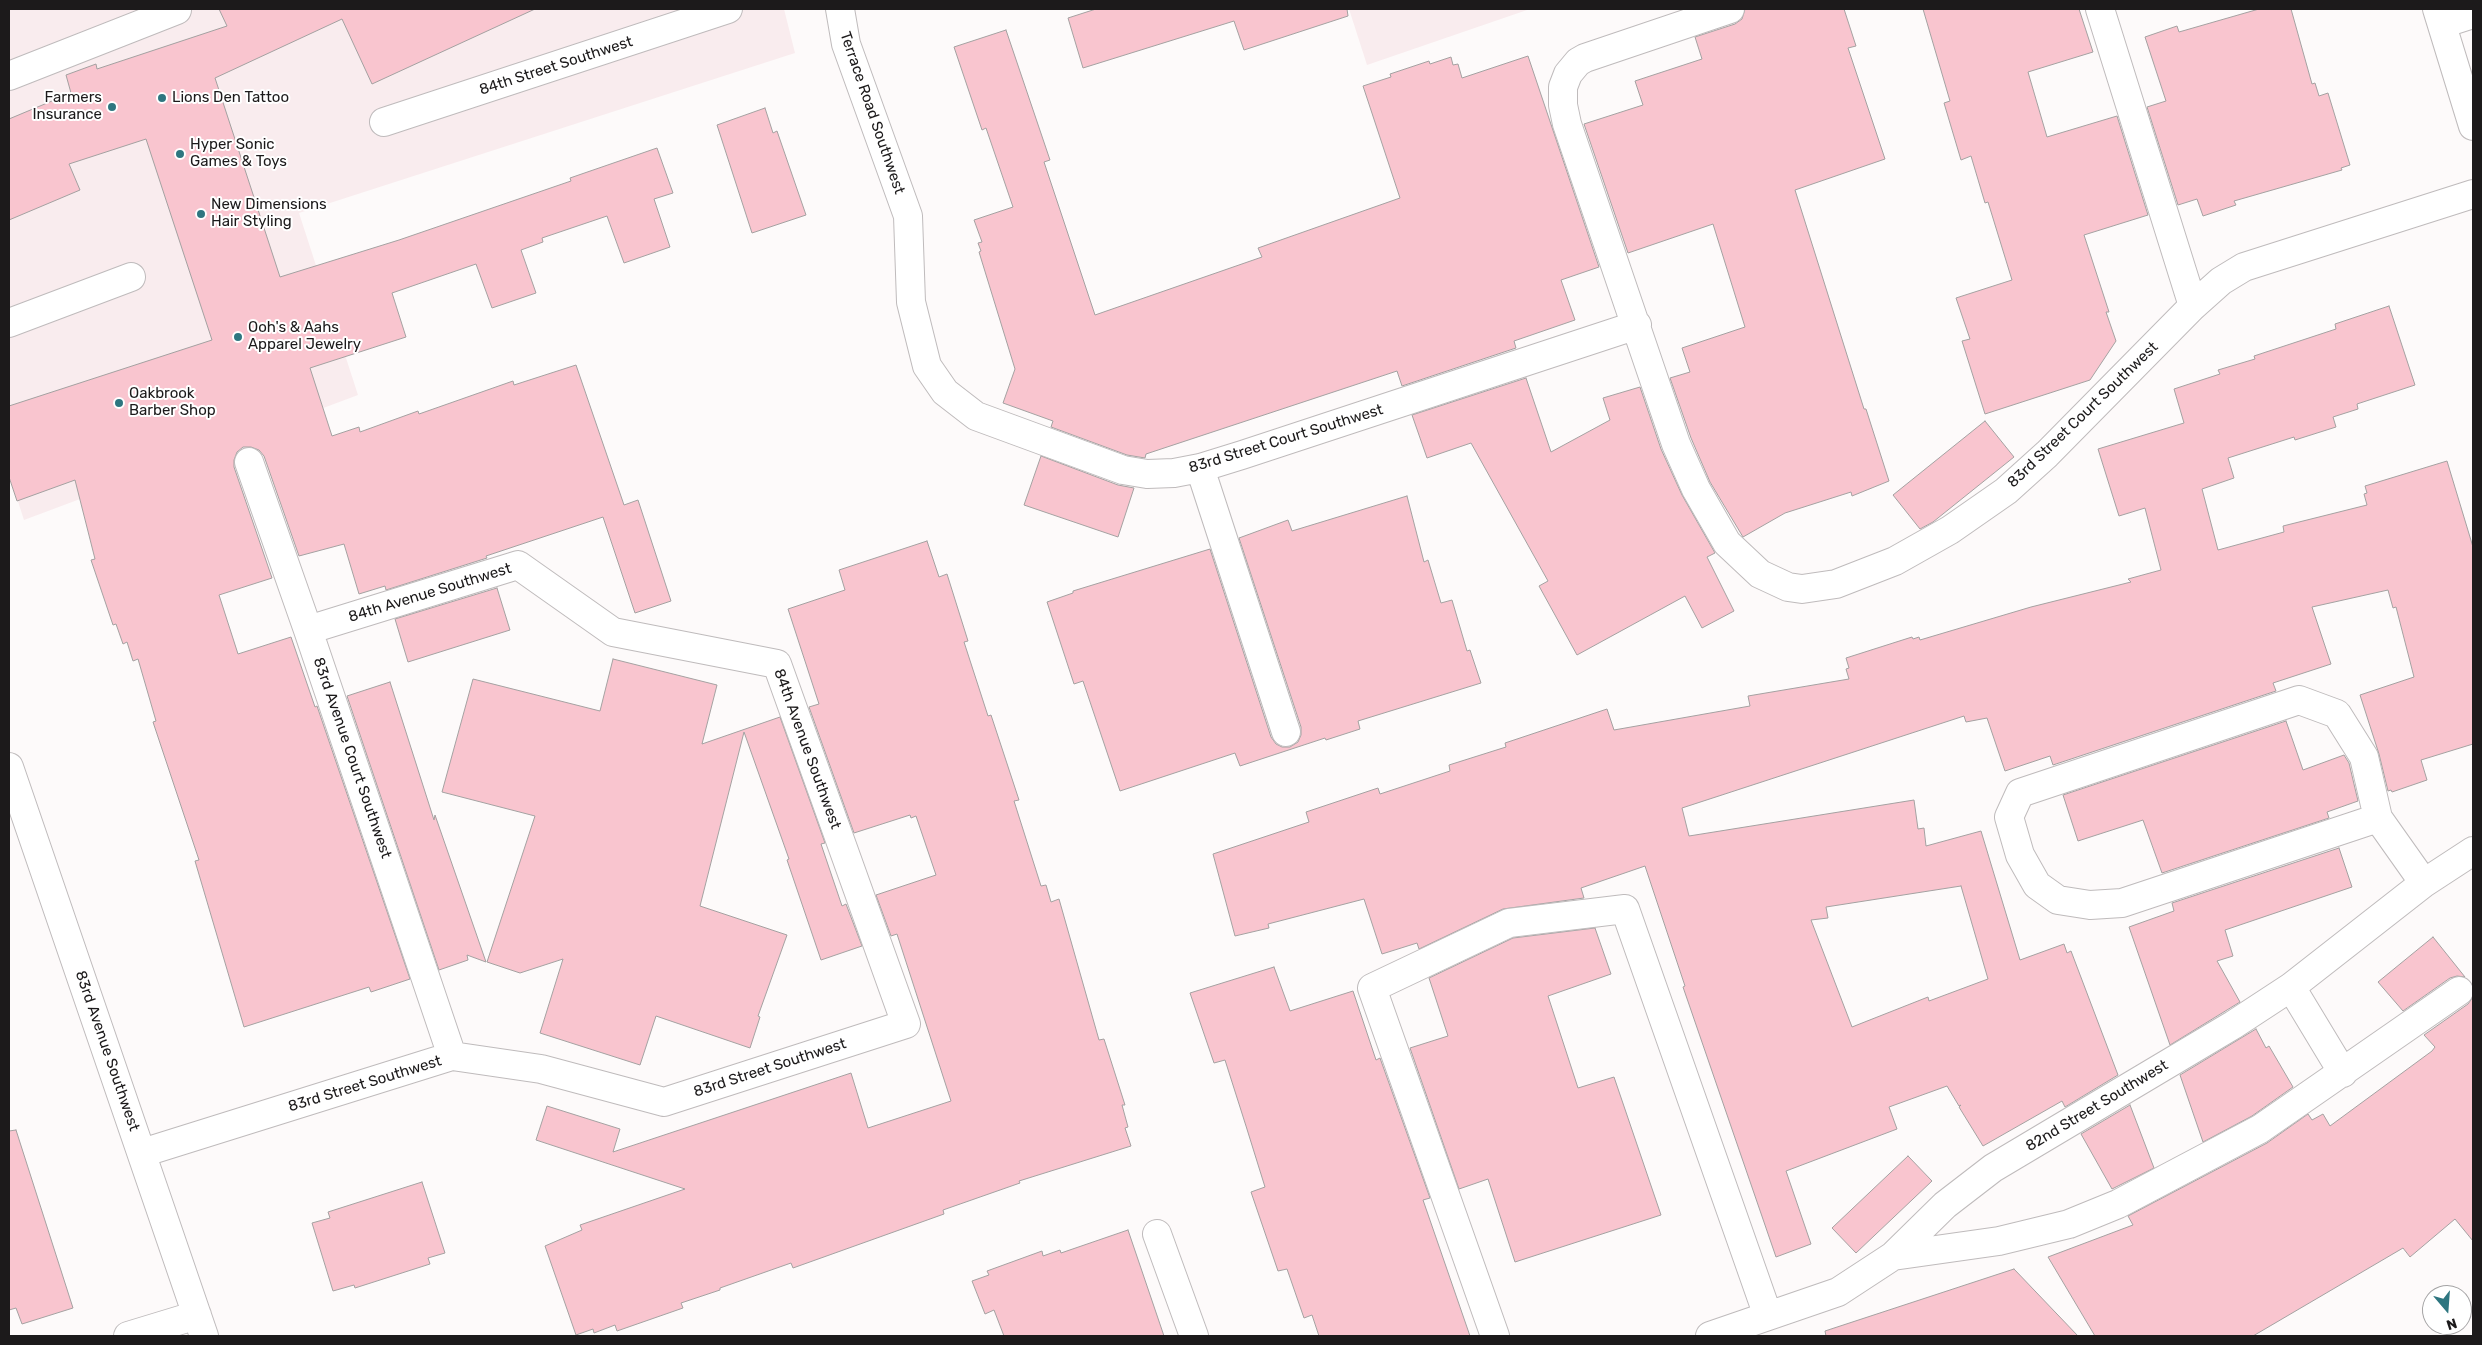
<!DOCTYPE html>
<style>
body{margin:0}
#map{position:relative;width:2482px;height:1345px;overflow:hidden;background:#fdfafa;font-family:Rubik,sans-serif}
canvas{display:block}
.frame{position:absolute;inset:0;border:10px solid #1c1a1b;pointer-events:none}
.north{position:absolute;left:2422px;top:1285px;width:50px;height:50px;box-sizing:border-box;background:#fff;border:1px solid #a4a3a4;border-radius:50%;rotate:162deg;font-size:14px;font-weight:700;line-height:20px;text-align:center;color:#1c1a1b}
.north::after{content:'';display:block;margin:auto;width:18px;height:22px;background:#2e7680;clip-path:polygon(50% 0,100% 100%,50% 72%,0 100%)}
</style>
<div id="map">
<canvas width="2482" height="1345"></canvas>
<div class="frame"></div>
<div class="north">N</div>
</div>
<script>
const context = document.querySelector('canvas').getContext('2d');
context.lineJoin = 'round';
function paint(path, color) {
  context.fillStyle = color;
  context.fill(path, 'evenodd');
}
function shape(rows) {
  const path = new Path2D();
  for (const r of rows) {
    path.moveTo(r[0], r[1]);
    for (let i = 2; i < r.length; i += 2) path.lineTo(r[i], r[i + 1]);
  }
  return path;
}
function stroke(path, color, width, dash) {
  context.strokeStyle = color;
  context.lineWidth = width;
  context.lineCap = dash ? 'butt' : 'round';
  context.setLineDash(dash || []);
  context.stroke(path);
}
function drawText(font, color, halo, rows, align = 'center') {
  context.font = font + ' Rubik,sans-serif';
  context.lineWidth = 4;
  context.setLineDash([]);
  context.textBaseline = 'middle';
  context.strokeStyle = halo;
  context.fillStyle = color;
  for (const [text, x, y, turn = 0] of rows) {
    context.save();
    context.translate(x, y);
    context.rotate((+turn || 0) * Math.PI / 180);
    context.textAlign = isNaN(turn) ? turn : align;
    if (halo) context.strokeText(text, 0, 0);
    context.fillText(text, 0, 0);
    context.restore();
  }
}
const built = shape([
 [9,9,784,9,795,53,299,213,358,395,24,520,9,474],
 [1349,9,1530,9,1367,65]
]);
const building = shape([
 [219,9,535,9,372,84,342,19,215,78,280,277,399,240,571,181,570,178,657,148,673,193,654,199,670,247,624,263,607,216,542,238,543,242,521,250,536,293,492,308,476,264,392,293,406,337,310,368,332,436,359,427,360,432,418,411,419,414,513,381,514,385,576,365,624,505,638,500,671,601,635,613,603,517,486,556,487,558,386,590,385,586,359,594,344,544,299,556,264,456,259,450,251,447,243,447,237,452,234,460,234,467,272,578,219,595,238,654,291,637,315,707,317,706,410,979,371,992,369,987,244,1027,195,861,199,860,153,722,156,721,138,659,133,661,127,642,123,644,116,624,113,625,91,560,95,559,75,480,17,501,9,477,9,406,212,340,146,139,69,164,80,190,9,220,9,119,71,93,66,75,96,64,97,69,227,26,219,9],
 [1096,9,1347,9,1348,16,1244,50,1234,21,1083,68,1068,18,1096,9],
 [1745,9,1844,9,1856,46,1848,48,1885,159,1795,190,1864,409,1866,409,1889,481,1852,496,1851,492,1785,513,1743,537,1710,482,1691,438,1670,378,1690,372,1682,348,1745,327,1713,224,1628,253,1584,124,1643,105,1635,81,1702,59,1695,37,1735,24,1742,19,1745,9],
 [1923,9,2079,9,2093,52,2028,72,2047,137,2117,116,2148,215,2084,235,2109,312,2106,312,2116,341,2090,380,1985,414,1962,341,1970,339,1956,298,2012,280,1988,202,1985,203,1971,156,1961,160,1944,103,1950,101,1923,9],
 [2259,9,2291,9,2312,84,2315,83,2319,96,2328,93,2350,165,2341,168,2342,170,2234,201,2236,205,2203,216,2197,199,2178,205,2147,107,2166,101,2145,37,2177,26,2179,32,2259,9],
 [1006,30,1050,160,1044,162,1095,315,1262,257,1258,248,1400,198,1363,86,1391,77,1390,74,1429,61,1430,64,1451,57,1453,65,1458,64,1462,78,1528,56,1599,267,1561,280,1575,320,1514,341,1516,348,1402,386,1397,371,1146,454,1145,458,1127,455,1051,427,1053,421,1003,403,1015,369,979,252,981,251,978,243,982,242,974,220,1013,207,986,128,982,130,954,47,1006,30],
 [765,108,773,133,777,131,806,215,752,233,717,125,765,108],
 [2389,306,2415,385,2357,404,2358,409,2333,417,2336,427,2295,440,2294,437,2228,458,2234,478,2202,489,2218,550,2284,532,2283,526,2367,505,2364,494,2367,493,2365,486,2447,461,2473,547,2473,744,2421,760,2427,780,2392,792,2391,790,2388,791,2379,754,2360,695,2414,677,2396,607,2393,608,2388,590,2312,607,2331,664,2273,683,2276,691,2053,765,2050,756,2005,771,1987,718,1966,722,1964,716,1682,808,1689,836,1914,800,1918,829,1924,828,1926,846,1981,831,2020,960,2064,944,2067,953,2071,951,2118,1075,2065,1107,2062,1101,1983,1146,1959,1107,1961,1105,1959,1106,1947,1086,1889,1107,1897,1129,1786,1171,1811,1244,1776,1257,1683,987,1685,986,1645,866,1581,888,1584,898,1503,909,1419,949,1417,943,1382,954,1364,899,1268,924,1269,928,1235,936,1213,854,1309,822,1306,812,1378,788,1380,794,1450,771,1449,765,1506,747,1505,743,1607,709,1614,730,1750,706,1748,696,1849,679,1846,669,1849,668,1846,658,1912,637,1913,639,1919,637,1920,640,2031,607,2131,582,2128,579,2161,570,2145,508,2119,516,2098,449,2184,423,2174,389,2220,374,2218,370,2255,359,2254,356,2336,329,2335,324,2389,306],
 [1961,886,1988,979,1929,1001,1928,997,1852,1027,1811,920,1828,918,1826,907,1961,886],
 [1526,378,1551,452,1610,420,1603,398,1640,387,1661,449,1682,495,1715,553,1707,557,1734,611,1702,628,1685,596,1577,655,1539,586,1548,581,1471,443,1427,458,1412,415,1526,378],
 [1985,421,2014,457,1933,522,1920,529,1893,495,1985,421],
 [1041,456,1118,485,1134,488,1118,537,1024,505,1041,456],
 [1407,496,1424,562,1428,560,1441,603,1452,600,1467,651,1470,650,1481,683,1358,721,1360,729,1326,740,1325,738,1240,766,1235,753,1120,791,1083,681,1074,684,1047,602,1073,593,1073,591,1210,549,1271,737,1276,744,1282,747,1290,747,1298,742,1301,735,1301,727,1239,538,1288,520,1292,531,1407,496],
 [927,541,939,577,947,574,968,641,964,642,988,716,991,715,1019,800,1014,801,1041,886,1046,885,1051,902,1059,899,1099,1040,1104,1039,1125,1105,1122,1105,1128,1127,1125,1128,1131,1146,1019,1181,1020,1183,943,1210,944,1214,793,1268,791,1263,720,1288,720,1290,681,1303,683,1308,617,1331,615,1325,594,1333,593,1329,576,1335,545,1246,582,1230,580,1225,685,1189,536,1140,547,1106,620,1129,613,1152,851,1073,868,1128,951,1101,897,934,891,936,876,895,936,875,916,816,911,818,910,815,854,833,809,707,819,704,788,609,845,590,839,570,927,541],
 [497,588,510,630,408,662,395,619,497,588],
 [613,659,717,685,702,744,780,717,825,843,821,844,842,906,846,904,862,946,821,960,787,860,789,859,744,732,700,906,787,935,758,1016,760,1017,750,1048,656,1016,640,1065,540,1033,563,959,520,973,487,962,535,816,442,792,473,679,600,711,613,659],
 [390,682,434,820,435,815,486,962,467,955,468,960,439,970,347,696,390,682],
 [2286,721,2303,770,2344,755,2349,763,2358,801,2327,812,2329,818,2162,873,2143,820,2078,841,2063,795,2286,721],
 [2339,848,2352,887,2225,930,2233,956,2217,961,2240,1002,2170,1045,2129,927,2174,911,2172,903,2339,848],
 [1595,928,1611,974,1548,996,1578,1088,1614,1077,1661,1215,1515,1262,1488,1179,1459,1189,1410,1048,1448,1036,1429,978,1513,938,1595,928],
 [2433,937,2465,977,2457,976,2450,978,2403,1011,2378,982,2433,937],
 [1274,967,1290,1011,1353,991,1376,1060,1380,1058,1430,1198,1423,1200,1470,1336,1319,1336,1312,1315,1304,1318,1287,1269,1278,1271,1251,1192,1265,1187,1246,1126,1225,1060,1214,1063,1190,993,1274,967],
 [2473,997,2473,1241,2455,1219,2410,1257,2403,1248,2253,1336,2095,1336,2048,1257,2133,1225,2128,1216,2267,1143,2308,1114,2312,1120,2323,1114,2330,1126,2432,1051,2435,1047,2424,1035,2468,1004,2473,997],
 [2256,1029,2266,1048,2269,1046,2293,1087,2252,1116,2203,1142,2180,1075,2256,1029],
 [2130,1105,2154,1168,2112,1189,2081,1134,2130,1105],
 [16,1130,73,1308,22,1324,16,1308,9,1310,9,1131,16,1130],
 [1908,1156,1932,1181,1856,1253,1832,1228,1908,1156],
 [422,1182,445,1253,428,1258,430,1264,355,1288,354,1285,333,1291,312,1223,330,1218,328,1212,422,1182],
 [1128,1230,1164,1336,1004,1336,994,1310,985,1314,972,1281,989,1275,987,1271,1042,1251,1043,1256,1060,1250,1061,1253,1128,1230],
 [2014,1269,2078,1336,1826,1336,1825,1331,2014,1269]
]);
const minor = shape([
 [840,9,846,44,908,216,911,302,927,366,945,392,976,416,1123,470,1147,474,1174,473,1200,468,1242,455,1637,325],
 [1730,9,1585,58,1578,62,1568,74,1563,87,1563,105,1567,124,1676,444,1696,489,1727,543,1760,574,1788,587,1802,589,1836,584,1895,561,1950,530,2006,491,2047,454,2193,306,2221,281,2244,267,2473,194],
 [2100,9,2193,306],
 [2437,9,2473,126],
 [2442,24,2473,14],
 [9,76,177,10],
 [384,122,728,9],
 [9,323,131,277],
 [249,462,308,630,452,1056],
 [1200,468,1286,732],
 [9,767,204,1336],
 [2378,818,2364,757,2337,714,2299,700,2020,793,2009,817,2020,855,2037,885,2058,900,2090,905,2122,903,2378,818,2424,883],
 [2291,987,2343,1073],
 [142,1153,452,1056,541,1069,664,1102,906,1024,777,664,613,632,518,565,308,630],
 [1157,1234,1194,1336],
 [1893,1256,1999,1241,2069,1224,2118,1204,2260,1129,2459,991],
 [128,1336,197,1315],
 [1495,1336,1372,988,1509,923,1625,909,1768,1316],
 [1710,1336,1838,1292,1893,1256,1945,1205,1993,1168,2233,1025,2291,987,2424,883,2473,851]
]);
const markers = [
 [162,98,5,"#2e7680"],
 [112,107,5,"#2e7680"],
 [180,154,5,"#2e7680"],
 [201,214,5,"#2e7680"],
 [238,337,5,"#2e7680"],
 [119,403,5,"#2e7680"]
];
const streetNames = [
 ["84th Street Southwest",556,66,-18],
 ["Terrace Road Southwest",872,113,71],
 ["83rd Street Court Southwest",2083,415,-44],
 ["83rd Street Court Southwest",1286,439,-17],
 ["84th Avenue Southwest",430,593,-17],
 ["84th Avenue Southwest",807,749,70],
 ["83rd Avenue Court Southwest",352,758,71],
 ["83rd Avenue Southwest",107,1051,71],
 ["83rd Street Southwest",770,1068,-18],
 ["83rd Street Southwest",365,1084,-17],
 ["82nd Street Southwest",2097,1106,-31]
];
const poiNames = [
 ["Farmers",102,98,"right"],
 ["Insurance",102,115,"right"],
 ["Lions Den Tattoo",172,98],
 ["Hyper Sonic",190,145],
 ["Games & Toys",190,162],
 ["New Dimensions",211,205],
 ["Hair Styling",211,222],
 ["Ooh's & Aahs",248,328],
 ["Apparel Jewelry",248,345],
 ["Oakbrook",129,394],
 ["Barber Shop",129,411]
];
paint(built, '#f9ecee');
paint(building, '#f9c5cf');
stroke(building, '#a4a1a1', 1);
stroke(minor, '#bfbbbc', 30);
stroke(minor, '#fff', 28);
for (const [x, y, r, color] of markers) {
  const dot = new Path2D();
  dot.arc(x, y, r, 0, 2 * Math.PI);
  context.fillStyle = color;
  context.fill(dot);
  stroke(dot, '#fff', 2);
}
drawText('15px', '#1c1a1b', '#fff', streetNames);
drawText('15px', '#1c1a1b', '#fff', poiNames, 'left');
</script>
